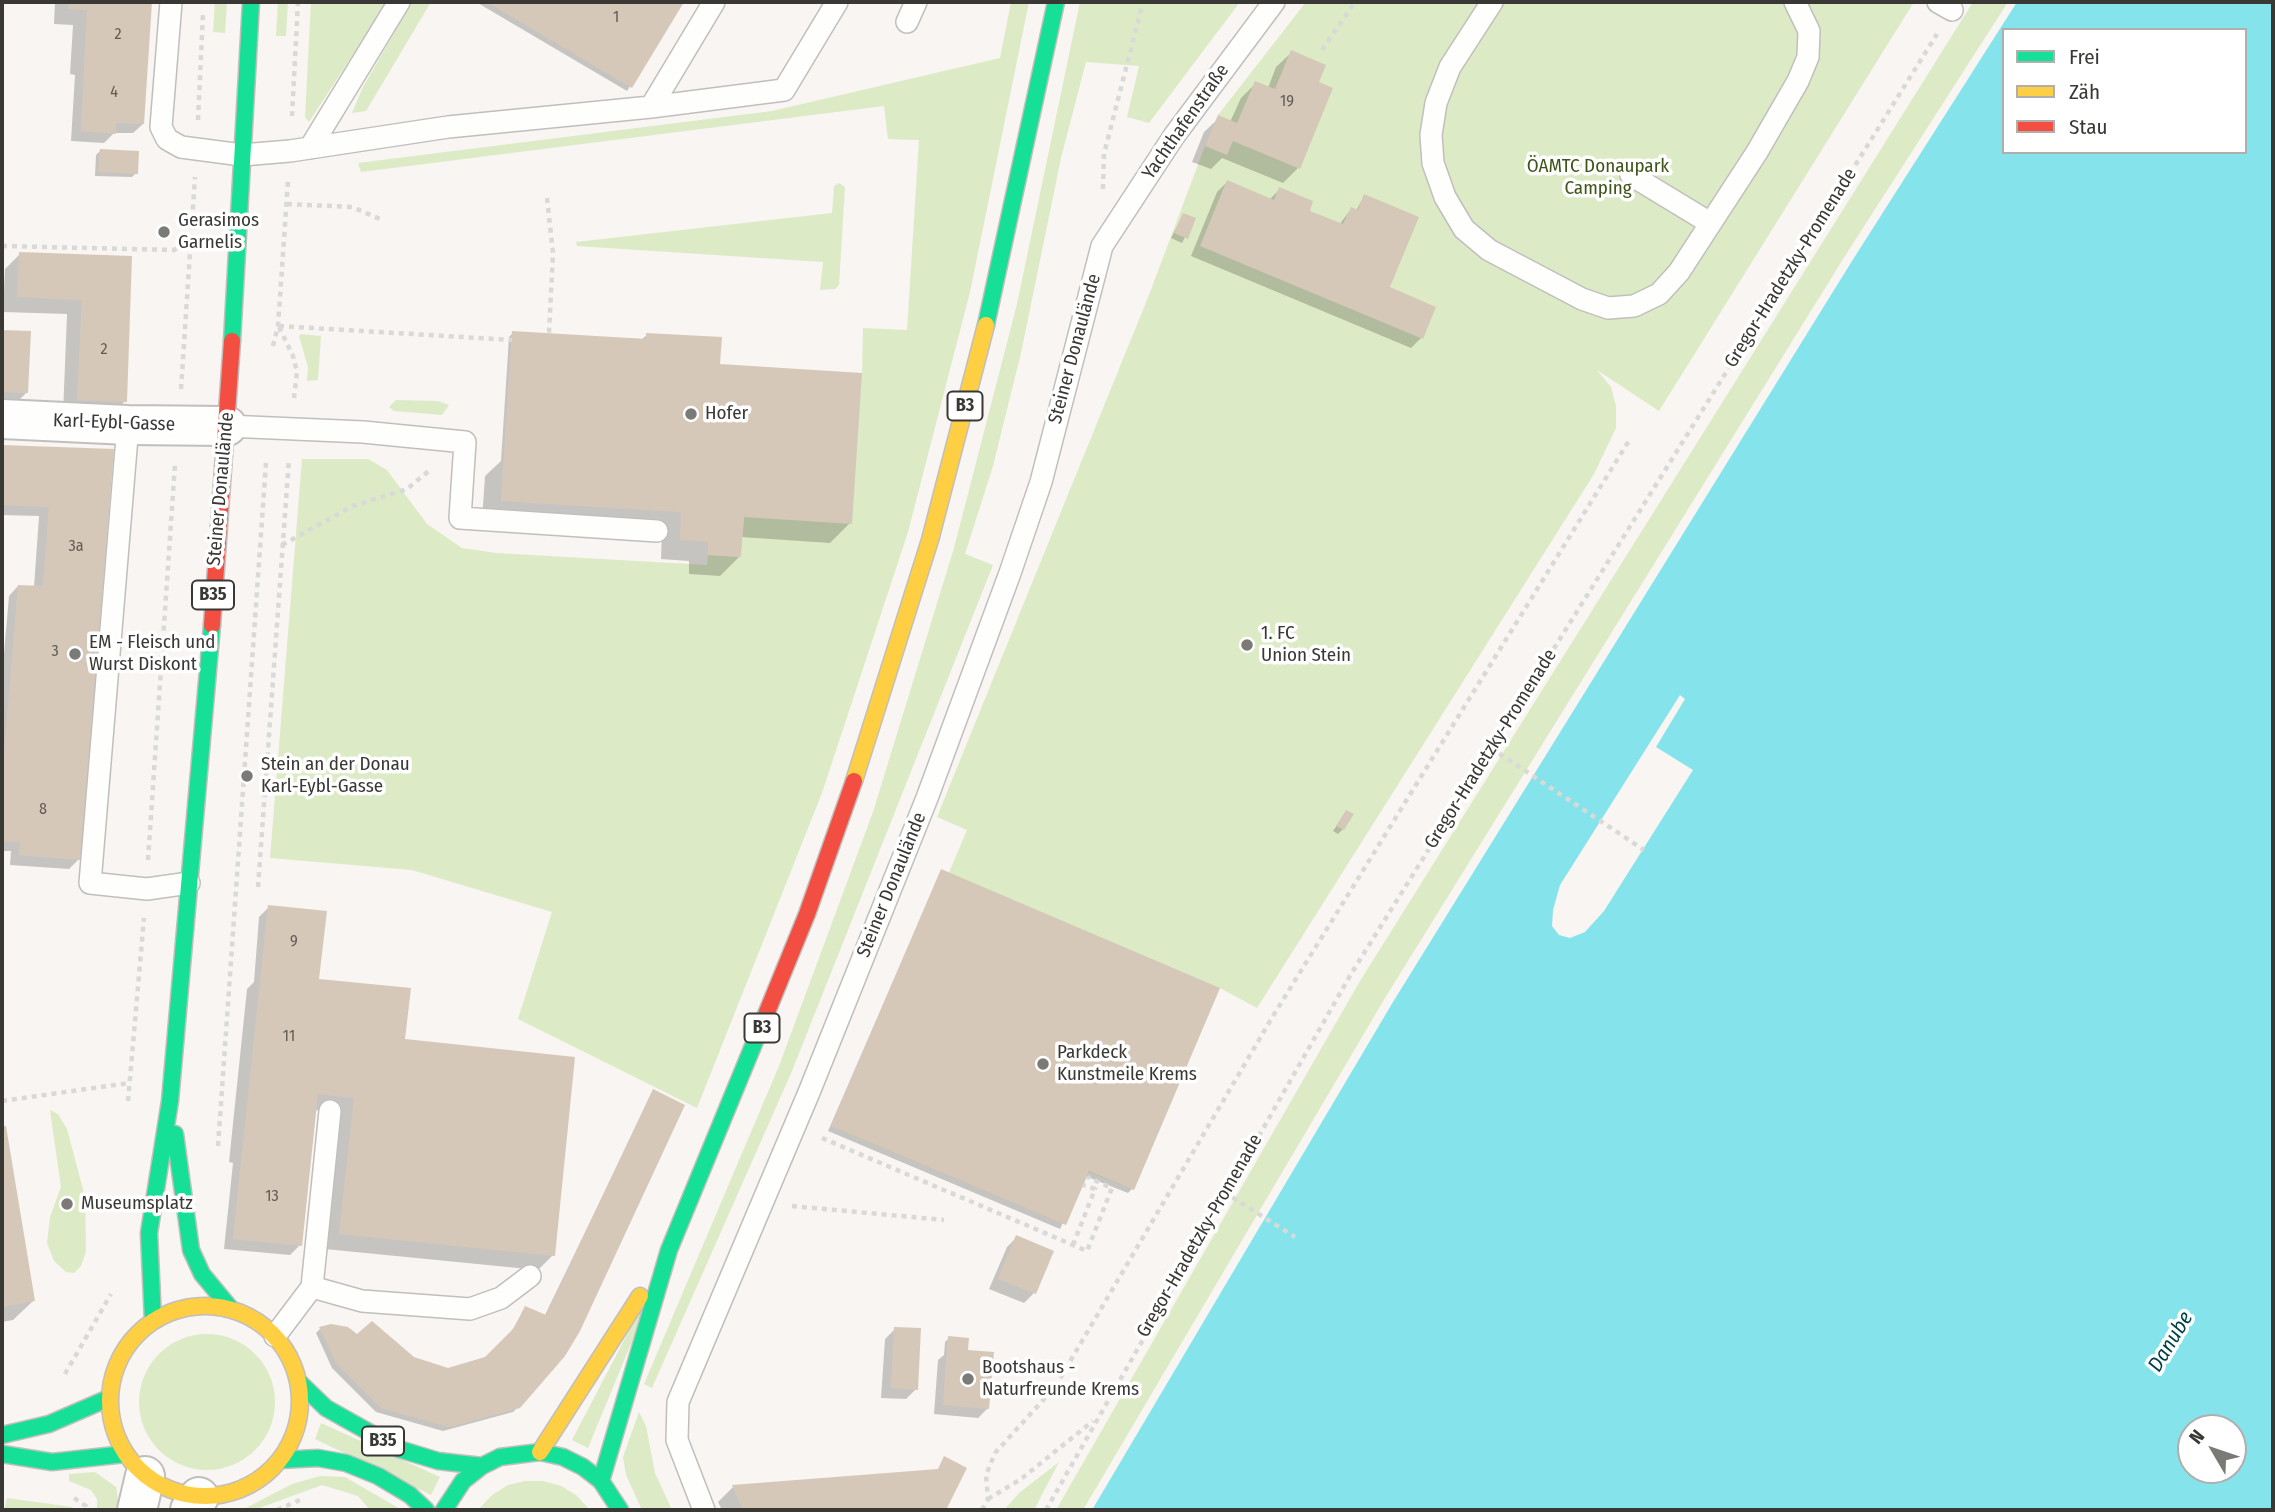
<!DOCTYPE html>
<meta charset="utf-8">
<style>
body{margin:0}
#map{position:relative;width:2275px;height:1512px;overflow:hidden;background:#f8f5f2;font-family:"Fira Sans Condensed",sans-serif}
canvas{display:block}
.frame{position:absolute;inset:0;border:4px solid #3a3835;pointer-events:none}
.legend{position:absolute;left:2002px;top:28px;width:245px;height:126px;box-sizing:border-box;background:#fff;border:2px solid #b0afae;margin:0;padding:9px 12px;list-style:none;font-size:21px;color:#3a3835}
.legend li{display:flex;align-items:center;gap:14px;height:35px}
.legend b{width:35px;border:2px solid #b0afae}
.north{position:absolute;left:2177px;top:1414px;width:70px;height:70px;box-sizing:border-box;background:#fff;border:2px solid #b0afae;border-radius:50%;rotate:309deg;font-size:19px;font-weight:700;line-height:28px;text-align:center;color:#3a3835}
.north::after{content:'';display:block;margin:auto;width:24px;height:32px;background:#7c7a77;clip-path:polygon(50% 0,100% 100%,50% 72%,0 100%)}
</style>
<div id="map">
<canvas width="2275" height="1512"></canvas>
<div class="frame"></div>
<ul class="legend">
<li><b style="height:9px;background:#16e098"></b>Frei</li>
<li><b style="height:9px;background:#ffcf43"></b>Zäh</li>
<li><b style="height:9px;background:#f24e42"></b>Stau</li>
</ul>
<div class="north">N</div>
</div>
<script>
const context = document.querySelector('canvas').getContext('2d');
context.lineJoin = 'round';
function paint(path, color) {
  context.fillStyle = color;
  context.fill(path, 'evenodd');
}
function shape(rows) {
  const path = new Path2D();
  for (const r of rows) {
    if (r.length === 3) {
      path.moveTo(r[0] + r[2], r[1]);
      path.arc(r[0], r[1], r[2], 0, 2 * Math.PI);
      continue;
    }
    path.moveTo(r[0], r[1]);
    for (let i = 2; i < r.length; i += 2) path.lineTo(r[i], r[i + 1]);
  }
  return path;
}
function stroke(path, color, width, dash) {
  context.strokeStyle = color;
  context.lineWidth = width;
  context.lineCap = dash ? 'butt' : 'round';
  context.setLineDash(dash || []);
  context.stroke(path);
}
function drawText(font, color, halo, rows, align = 'center') {
  context.font = font + ' "Fira Sans Condensed",sans-serif';
  context.lineWidth = 7;
  context.setLineDash([]);
  context.textBaseline = 'middle';
  context.strokeStyle = halo;
  context.fillStyle = color;
  for (const [text, x, y, turn = 0] of rows) {
    context.save();
    context.translate(x, y);
    context.rotate((+turn || 0) * Math.PI / 180);
    context.textAlign = isNaN(turn) ? turn : align;
    if (halo) context.strokeText(text, 0, 0);
    context.fillText(text, 0, 0);
    context.restore();
  }
}
const green = shape([
 [215,2,227,2,225,33,213,32],
 [278,2,288,2,286,36,276,36],
 [311,2,387,2,309,122,305,117],
 [412,2,431,2,366,111,352,113,363,87],
 [1011,2,1029,2,970,292,908,532,822,793,697,1108,518,1019,552,912,412,870,270,858,302,459,368,459,387,470,427,524,462,548,496,553,707,565,708,555,741,557,744,517,862,373,863,328,907,330,919,140,888,139,884,106,361,172,358,163,772,111,1000,58],
 [1080,2,1240,2,1149,123,1127,117,1139,66,1086,62,1061,158,1021,353,993,466,965,554,993,565,792,1071,652,1388,644,1384,779,1066,873,812,954,548,1017,304],
 [1306,2,1914,2,1659,411,1597,370,1611,387,1616,406,1616,428,1594,474,1257,1008,1220,988,1134,1190,1089,1172,1066,1225,840,1130,967,830,937,817,1149,295,1205,146,1218,115],
 [1973,2,2008,2,1845,256,1385,998,1083,1510,1056,1510,1360,981],
 [839,183,845,187,839,285,835,289,820,290,823,262,577,246,576,242,832,213,834,186],
 [301,334,321,336,318,380,307,381,308,367,299,336],
 [396,400,438,401,449,405,442,415,394,411,389,407],
 [50,1110,58,1114,67,1129,85,1197,86,1251,81,1266,74,1273,66,1272,54,1261,47,1243,50,1217,61,1187],
 [643,1304,647,1305,588,1448,572,1440],
 [207,1402,68],
 [639,1412,646,1426,655,1473,672,1510,642,1510,626,1475,623,1457],
 [321,1423,440,1477,431,1495,315,1439],
 [1059,1462,1034,1510,1004,1510,1019,1493],
 [95,1472,116,1487,120,1510,97,1510,97,1499,91,1490,69,1481,69,1474],
 [320,1476,345,1477,402,1510,370,1510,358,1496,322,1485,254,1510,242,1510,292,1484],
 [525,1481,543,1481,561,1486,576,1495,590,1510,478,1510,492,1495,508,1485],
 [7,1498,72,1507,74,1510,4,1510]
]);
const water = shape([
 [2017,2,2273,2,2273,1510,1092,1510,1393,1002,1852,261],
 [2004,30,2245,30,2245,152,2004,152],
 [2191,1428,2233,1428,2233,1470,2191,1470]
]);
const pier = shape([
 [1680,695,1685,699,1656,747,1693,770,1604,911,1585,932,1570,938,1559,935,1552,926,1553,910,1560,885]
]);
const shadow = shape([
 [55,2,150,2,143,124,133,133,114,133,104,143,71,141,75,75,70,74,73,25,54,24],
 [476,2,682,2,627,91],
 [1291,53,1316,83,1331,89,1298,168,1283,183,1222,158,1211,169,1192,162,1204,132,1219,118,1230,122,1241,98,1256,83,1268,88,1276,67],
 [100,151,136,173,132,177,95,176,96,155],
 [1227,182,1269,200,1280,189,1307,212,1339,225,1351,209,1356,211,1364,196,1387,288,1434,308,1421,338,1411,348,1191,256,1217,192],
 [1183,215,1194,219,1182,243,1171,238],
 [20,254,131,258,125,401,110,416,63,414,67,314,3,312,5,269],
 [2,332,29,333,27,392,17,402,2,402],
 [513,333,642,339,647,335,716,365,850,523,830,543,741,537,739,557,720,576,689,574,689,561,661,559,662,531,482,520,485,476,501,461,509,337],
 [2,447,112,450,79,859,69,869,10,865,11,851,2,851,2,677,9,596,18,586,34,587,39,516,2,515],
 [1346,812,1343,829,1338,834,1333,831],
 [941,871,1132,1189,1128,1193,1085,1176,1060,1229,828,1131],
 [269,907,317,980,404,1041,553,1255,538,1270,325,1249,340,1112,314,1110,300,1245,290,1255,224,1249,233,1163,229,1162,247,989,254,982,259,917],
 [653,1092,518,1407,513,1412,443,1431,376,1412,332,1368,316,1333,320,1329,357,1337,448,1370,486,1359,510,1334,525,1308,544,1317],
 [2,1128,5,1128,33,1301,13,1320,2,1322],
 [1017,1237,1034,1293,1024,1303,989,1289,1007,1247],
 [895,1329,916,1389,906,1399,881,1398,885,1339],
 [949,1338,967,1349,988,1408,978,1418,934,1414,938,1360,944,1355,945,1342],
 [945,1458,965,1469,944,1510,722,1510,718,1502,733,1487,937,1471]
]);
const building = shape([
 [69,2,152,2,144,124,116,123,116,134,81,131,87,10,68,9],
 [487,2,684,2,632,88],
 [1291,50,1326,65,1319,82,1333,88,1300,169,1233,141,1227,155,1205,146,1218,115,1237,123,1255,81,1275,89],
 [100,149,139,151,138,174,98,172],
 [1227,180,1274,200,1279,187,1313,201,1310,211,1343,224,1351,207,1358,210,1364,194,1419,217,1390,287,1436,307,1423,339,1200,246],
 [1183,213,1196,218,1188,239,1174,233],
 [19,252,132,256,127,402,77,400,82,300,17,297],
 [2,330,31,331,28,393,2,392],
 [512,331,646,339,646,333,722,337,720,364,862,373,852,524,744,517,741,557,708,555,708,542,680,540,681,512,501,501],
 [2,445,114,449,81,860,19,855,20,842,2,841,2,779,18,585,43,586,49,507,2,505],
 [1346,810,1354,814,1344,830,1336,826],
 [941,869,1220,988,1134,1190,1089,1171,1066,1225,831,1126],
 [268,905,327,911,319,979,411,988,405,1039,575,1057,555,1256,339,1234,354,1098,318,1094,302,1246,233,1239],
 [653,1089,685,1105,580,1331,565,1356,520,1408,449,1427,381,1408,336,1363,319,1327,331,1324,348,1327,357,1334,372,1321,414,1357,448,1368,485,1357,514,1328,525,1306,546,1315],
 [2,1126,6,1126,35,1301,2,1307],
 [1016,1235,1054,1251,1036,1294,998,1279],
 [894,1327,921,1328,918,1390,891,1388],
 [948,1336,969,1338,968,1350,994,1352,989,1409,943,1405],
 [944,1456,967,1468,946,1510,743,1510,732,1485,938,1469]
]);
const path = shape([
 [1322,50,1355,2],
 [292,116,298,2],
 [198,120,203,13],
 [1103,189,1104,154,1143,2],
 [547,198,553,253,549,333],
 [287,204,352,207,380,219],
 [2,246,174,250,193,238],
 [279,326,512,340],
 [279,327,293,356,297,372,294,398],
 [273,346,278,326,288,181],
 [181,389,195,177],
 [282,545,353,506,407,489,431,469],
 [1491,748,1644,850],
 [148,860,175,464],
 [258,887,289,459],
 [2,1101,129,1083],
 [128,1101,144,918],
 [822,1138,1087,1251,1112,1188,1087,1177],
 [218,1146,266,463],
 [1224,1192,1295,1237],
 [792,1206,944,1220],
 [1073,1245,1095,1189,1083,1185],
 [65,1374,111,1294],
 [74,1498,86,1506,86,1510],
 [988,1499,1021,1479,1093,1421],
 [277,1510,300,1500],
 [982,1510,988,1499,986,1475,995,1453,1055,1387,1273,1016,1630,439],
 [1046,1510,1351,974,1937,34]
]);
const lane = shape([
 [171,2,161,127,167,139,181,147,242,155,290,151,448,127,651,107,784,90,837,2],
 [1492,2,1450,67,1436,103,1431,135,1433,163,1445,197,1464,229,1489,250,1582,299,1608,308,1634,306,1659,294,1679,272,1757,152,1798,81,1808,57,1809,31,1795,2],
 [1938,2,1952,10],
 [907,22,916,2],
 [651,107,714,2],
 [310,148,399,2],
 [1631,175,1710,223],
 [128,425,90,883,147,889,189,883],
 [227,426,363,432,465,442,460,518,657,531],
 [312,1287,362,1301,470,1309,501,1298,530,1276],
 [275,1336,312,1287,330,1111],
 [704,1510,677,1440,678,1402,810,1090,927,798,1010,573,1041,482,1102,246,1174,136,1274,2]
]);
const street = shape([
 [2,419,128,425,227,426],
 [137,1510,145,1476],
 [190,1510,199,1497]
]);
const fast = shape([
 [986,325,1056,2],
 [232,341,251,2],
 [175,1134,191,1250,202,1274,231,1309],
 [153,1321,149,1233,170,1101,212,625],
 [299,1382,326,1408,399,1449,438,1461,482,1466],
 [2,1435,49,1424,109,1398],
 [2,1454,52,1462,125,1454],
 [280,1460,318,1458,346,1463,378,1476,410,1495,426,1510],
 [601,1481,669,1250,767,1012],
 [444,1510,463,1481,482,1466,500,1457,540,1452,563,1457,583,1467,601,1481,620,1510]
]);
const slow = shape([
 [854,781,930,540,986,325],
 [205,1401,95],
 [540,1452,640,1296]
]);
const jam = shape([
 [212,625,232,341],
 [767,1012,807,914,854,781]
]);
const markers = [
 [164,232,7,"#7c7a77"],
 [691,414,7,"#7c7a77"],
 [1247,645,7,"#7c7a77"],
 [75,654,7,"#7c7a77"],
 [247,776,7,"#7c7a77"],
 [1043,1064,7,"#7c7a77"],
 [67,1204,7,"#7c7a77"],
 [968,1379,7,"#7c7a77"]
];
const numberNames = [
 ["1",616,18],
 ["2",118,35],
 ["4",114,93],
 ["19",1287,102],
 ["2",104,350],
 ["3a",76,547],
 ["3",55,652],
 ["8",43,810],
 ["9",294,942],
 ["11",289,1037],
 ["13",272,1197]
];
const shields = [
 [965,406,35],
 [213,595,42],
 [762,1028,35],
 [383,1441,42]
];
const shieldNames = [
 ["B3",965,406],
 ["B35",213,595],
 ["B3",762,1028],
 ["B35",383,1441]
];
const streetNames = [
 ["Yachthafenstraße",1186,122,-55],
 ["Gregor-Hradetzky-Promenade",1791,268,-58],
 ["Steiner Donaulände",1075,349,-75],
 ["Karl-Eybl-Gasse",114,423,2],
 ["Steiner Donaulände",221,489,-85],
 ["Gregor-Hradetzky-Promenade",1491,749,-58],
 ["Steiner Donaulände",892,885,-68],
 ["Gregor-Hradetzky-Promenade",1200,1236,-60]
];
const parkNames = [
 ["ÖAMTC Donaupark",1598,167],
 ["Camping",1598,189]
];
const poiNames = [
 ["Gerasimos",178,221],
 ["Garnelis",178,243],
 ["Hofer",705,414],
 ["1. FC",1261,634],
 ["Union Stein",1261,656],
 ["EM - Fleisch und",89,643],
 ["Wurst Diskont",89,665],
 ["Stein an der Donau",261,765],
 ["Karl-Eybl-Gasse",261,787],
 ["Parkdeck",1057,1053],
 ["Kunstmeile Krems",1057,1075],
 ["Museumsplatz",81,1204],
 ["Bootshaus -",982,1368],
 ["Naturfreunde Krems",982,1390]
];
const waterNames = [
 ["Danube",2171,1342,-59]
];
paint(green, '#dcebc5');
paint(water, '#85e3ec');
paint(pier, '#f8f5f2');
paint(shadow, '#0003');
paint(building, '#d6c8b9');
stroke(lane, '#c1bfbd', 24);
stroke(street, '#c1bfbd', 42);
stroke(fast, '#c1bfbd', 19);
stroke(slow, '#c1bfbd', 19);
stroke(jam, '#c1bfbd', 19);
stroke(path, '#d9d9d8', 4.5, [5, 5]);
stroke(lane, '#fefefd', 21);
stroke(street, '#fefefd', 38);
stroke(fast, '#16e098', 16);
stroke(slow, '#ffcf43', 16);
stroke(jam, '#f24e42', 16);
for (const [x, y, r, color] of markers) {
  const dot = new Path2D();
  dot.arc(x, y, r, 0, 2 * Math.PI);
  context.fillStyle = color;
  context.fill(dot);
  stroke(dot, '#fff', 2.5);
}
drawText('16px', '#615c56', null, numberNames);
for (const [x, y, w] of shields) {
  const box = new Path2D();
  box.roundRect(x - w / 2, y - 14.5, w, 29, 5);
  context.fillStyle = '#fff';
  context.fill(box);
  stroke(box, '#3a3835', 2);
}
drawText('bold 18px', '#3a3835', null, shieldNames);
drawText('19px', '#3a3835', '#fff', streetNames);
drawText('19px', '#3e5418', '#fff', parkNames);
drawText('19px', '#3a3835', '#fff', poiNames, 'left');
drawText('italic 21px', '#014248', '#fff', waterNames);
</script>
